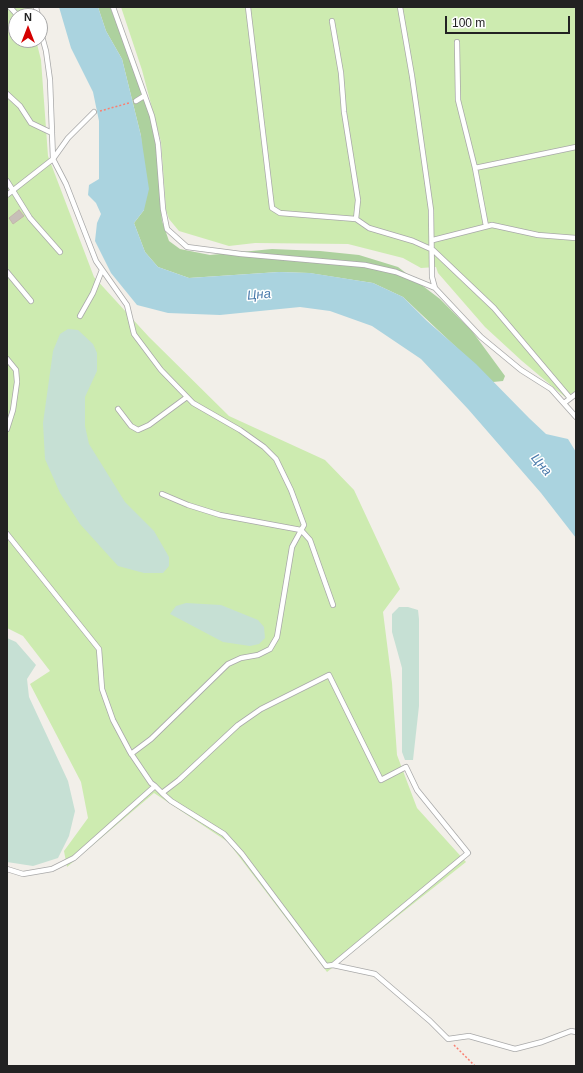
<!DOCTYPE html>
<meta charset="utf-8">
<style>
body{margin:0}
#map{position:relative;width:583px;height:1073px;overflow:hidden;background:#f2efe9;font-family:Helvetica,sans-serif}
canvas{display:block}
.frame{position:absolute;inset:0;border:8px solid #222;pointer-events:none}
.north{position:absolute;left:8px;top:8px;width:40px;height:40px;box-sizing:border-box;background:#fff;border:1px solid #a7a7a7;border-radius:50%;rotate:0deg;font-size:11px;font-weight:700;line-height:16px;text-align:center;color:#222}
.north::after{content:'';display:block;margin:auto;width:14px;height:18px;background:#d40000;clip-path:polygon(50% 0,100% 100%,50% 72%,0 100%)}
.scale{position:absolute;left:445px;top:16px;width:125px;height:18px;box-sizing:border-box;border:2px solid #222;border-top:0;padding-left:5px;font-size:12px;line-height:14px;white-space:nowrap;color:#222;-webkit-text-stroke:3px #fff;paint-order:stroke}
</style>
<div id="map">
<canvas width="583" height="1073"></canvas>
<div class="frame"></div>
<div class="north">N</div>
<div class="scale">100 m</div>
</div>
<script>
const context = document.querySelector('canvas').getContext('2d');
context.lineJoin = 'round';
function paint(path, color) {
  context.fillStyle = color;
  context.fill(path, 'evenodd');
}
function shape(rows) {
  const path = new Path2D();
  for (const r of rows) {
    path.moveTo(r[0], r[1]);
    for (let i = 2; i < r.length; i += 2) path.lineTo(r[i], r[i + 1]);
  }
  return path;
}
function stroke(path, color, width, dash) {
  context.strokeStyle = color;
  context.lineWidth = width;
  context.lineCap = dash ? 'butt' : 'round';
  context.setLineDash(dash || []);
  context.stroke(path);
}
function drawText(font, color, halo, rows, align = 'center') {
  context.font = font + ' Helvetica,sans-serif';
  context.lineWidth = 3;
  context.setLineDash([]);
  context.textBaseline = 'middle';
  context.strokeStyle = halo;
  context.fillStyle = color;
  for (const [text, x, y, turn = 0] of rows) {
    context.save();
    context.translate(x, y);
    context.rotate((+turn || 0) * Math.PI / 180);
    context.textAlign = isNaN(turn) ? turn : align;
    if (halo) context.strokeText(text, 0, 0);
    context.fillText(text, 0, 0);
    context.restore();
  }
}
const grass = shape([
 [7,7,32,7,33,16,16,16,16,40,36,40,41,60,48,156,94,277,149,337,229,416,325,460,354,490,400,589,383,612,392,683,397,755,417,808,466,862,327,972,228,842,154,793,67,867,64,851,88,818,81,782,30,684,50,671,23,636,7,628],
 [121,7,576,7,576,391,565,397,522,361,485,327,438,273,436,267,421,268,403,258,348,244,255,243,229,246,179,231,169,219,166,210,161,142,142,70]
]);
const forest = shape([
 [98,7,110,7,151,109,157,156,162,221,169,241,180,249,210,255,272,249,320,251,359,255,398,267,440,299,472,331,505,376,503,381,493,382,403,297,373,283,309,273,279,272,189,278,158,267,145,252,134,223,144,210,141,136,122,59,106,31]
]);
const wetland = shape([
 [68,329,78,330,93,344,97,353,97,371,85,397,85,426,89,444,125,502,154,531,169,557,169,566,163,573,144,573,118,566,80,524,60,493,45,459,43,423,53,351,60,334],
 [186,603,221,605,258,620,264,627,265,638,259,644,250,646,223,642,170,614,176,606],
 [399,607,408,607,418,610,419,619,419,706,413,760,405,760,402,752,402,668,392,632,392,614],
 [7,638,16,642,36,665,27,679,29,697,68,781,75,811,69,836,58,858,33,866,7,862]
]);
const water = shape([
 [59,7,98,7,106,31,122,59,141,136,149,189,144,210,134,223,145,252,158,267,189,278,279,272,310,273,373,283,403,297,427,321,476,364,529,418,546,434,568,439,576,452,576,538,541,493,468,409,421,359,372,326,330,311,300,307,220,315,168,313,137,305,111,273,95,241,97,223,101,214,96,203,88,195,89,185,99,179,99,121,93,92,71,48]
]);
const building = shape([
 [19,210,24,216,13,224,9,218,19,210]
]);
const path = shape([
 [100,111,129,103],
 [454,1045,475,1066]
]);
const service = shape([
 [10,7,18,16],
 [36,7,38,16],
 [113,7,152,116,158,144,163,209,167,229,187,247,241,254,365,265,396,272,435,288,481,337,521,370,551,389,576,417],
 [248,7,272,208,280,213,356,219,369,228,413,241,433,250,494,308,570,398],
 [400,7,412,76,431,210,432,277,435,288],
 [332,21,341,73,344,112,358,200,356,219],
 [457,42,458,100,475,168,486,226],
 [7,94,20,106,31,123,52,133],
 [136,101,144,96],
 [94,112,68,138,53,159,66,184,96,261,127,305,134,334,161,370,193,403,240,430,264,447,276,459,291,490,304,525,292,547,277,637,270,649,258,655,241,658,228,664,151,739,131,754],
 [475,168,576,147],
 [7,181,30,218,60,252],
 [7,195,53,159,50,80,46,51,40,29],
 [433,240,492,225,538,235,576,238],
 [7,272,31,301],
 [80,316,93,293,102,270],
 [7,359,16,370,17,382,13,410,7,429],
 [564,403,576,394],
 [118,409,131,426,138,430,149,425,187,397],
 [162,494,188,505,220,515,301,530,310,540,333,605],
 [7,534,99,649,102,689,113,720,130,752,151,783,155,786,162,793,171,801,224,834,242,854,326,966,333,965,468,853,417,790,406,767,381,780,329,675,261,709,238,725,179,780,162,793],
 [7,869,23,874,52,869,74,858,155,786],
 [333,965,375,974,430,1021,448,1039,469,1036,515,1049,542,1042,571,1031,576,1032]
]);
const waterNames = [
 ["Цна",259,295,-5],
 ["Цна",541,465,49]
];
paint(grass, '#cdebb0');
paint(forest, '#add19e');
paint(wetland, '#c6e0d4');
paint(water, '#aad3df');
paint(building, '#c7bfb8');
stroke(building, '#c4b6ab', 1);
stroke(service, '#a9a9a9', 6);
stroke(path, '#fa8072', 1.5, [2, 2]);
stroke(service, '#fff', 4.5);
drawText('italic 13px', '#4a7aab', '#fff', waterNames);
</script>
